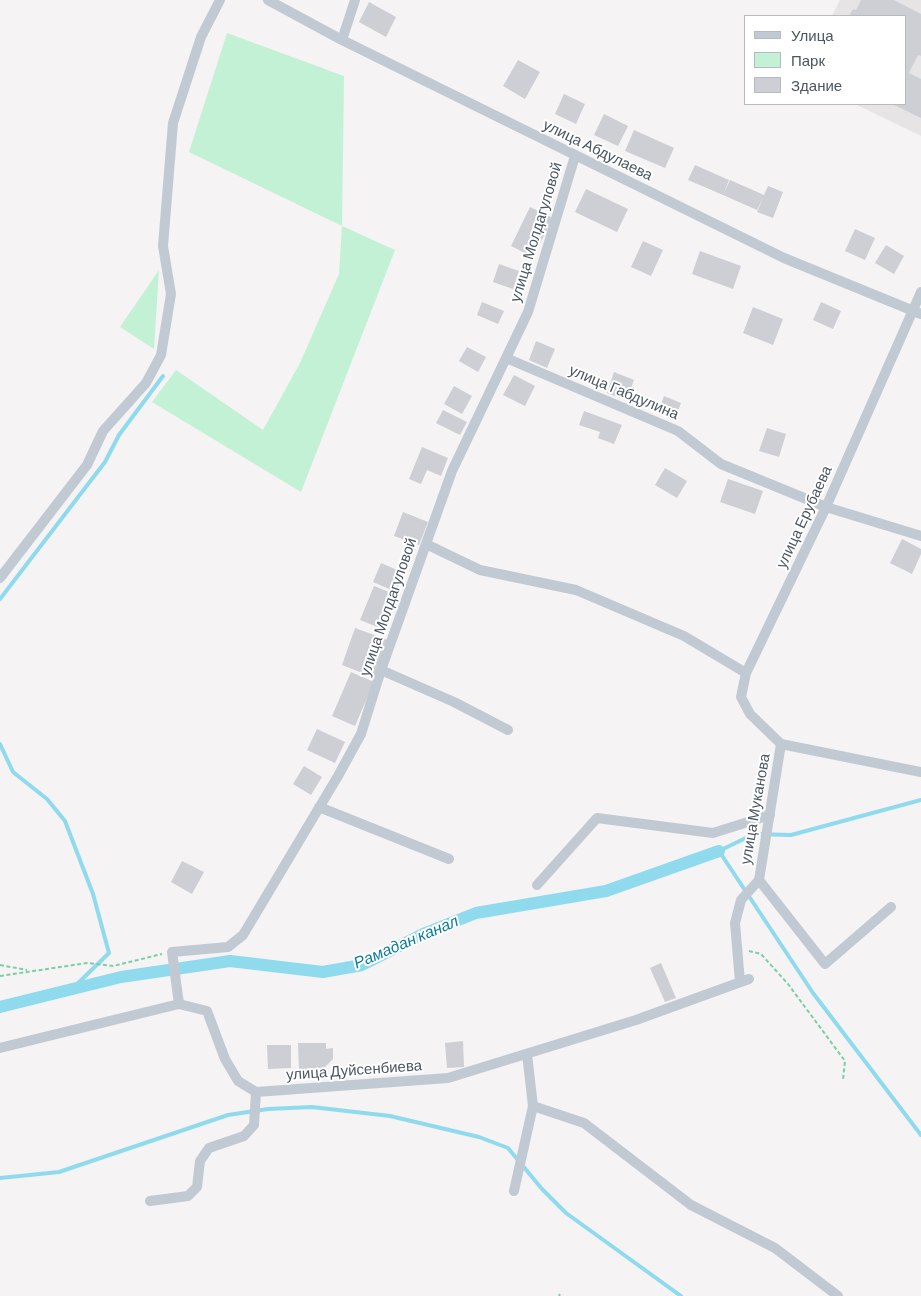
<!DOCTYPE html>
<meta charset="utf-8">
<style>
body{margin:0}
#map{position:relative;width:921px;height:1296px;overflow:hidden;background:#f5f3f3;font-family:Barlow,sans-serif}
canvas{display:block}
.legend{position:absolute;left:744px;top:15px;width:162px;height:90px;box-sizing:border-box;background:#fff;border:1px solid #b7bbc0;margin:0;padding:6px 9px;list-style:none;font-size:15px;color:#4a5661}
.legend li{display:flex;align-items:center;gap:10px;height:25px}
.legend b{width:25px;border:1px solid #b7bbc0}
</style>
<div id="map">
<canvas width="921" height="1296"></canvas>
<ul class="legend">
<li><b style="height:6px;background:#c1cad2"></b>Улица</li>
<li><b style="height:14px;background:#c3f1d5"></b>Парк</li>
<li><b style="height:14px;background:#cdcfd5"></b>Здание</li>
</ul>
</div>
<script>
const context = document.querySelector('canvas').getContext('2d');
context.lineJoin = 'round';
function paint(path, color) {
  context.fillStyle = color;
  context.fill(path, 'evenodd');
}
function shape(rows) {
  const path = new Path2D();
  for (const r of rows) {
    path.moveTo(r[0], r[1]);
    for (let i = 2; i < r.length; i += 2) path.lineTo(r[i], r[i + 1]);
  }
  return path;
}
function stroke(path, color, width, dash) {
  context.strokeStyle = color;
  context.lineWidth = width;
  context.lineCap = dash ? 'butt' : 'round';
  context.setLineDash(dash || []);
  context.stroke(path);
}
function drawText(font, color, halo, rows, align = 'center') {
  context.font = font + ' Barlow,sans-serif';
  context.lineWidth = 4;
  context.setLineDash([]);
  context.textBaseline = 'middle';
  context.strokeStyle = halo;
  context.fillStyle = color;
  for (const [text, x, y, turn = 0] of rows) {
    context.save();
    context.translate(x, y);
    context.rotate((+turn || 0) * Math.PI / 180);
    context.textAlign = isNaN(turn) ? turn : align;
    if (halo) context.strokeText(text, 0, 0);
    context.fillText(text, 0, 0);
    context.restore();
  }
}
const education = shape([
 [840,0,921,0,921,136,855,104,905,104,905,16,832,16]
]);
const green = shape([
 [227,33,344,76,342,226,395,250,301,492,152,402,176,370,263,430,300,363,339,274,342,226,189,152],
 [159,270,154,349,120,327]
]);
const stream = shape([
 [0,599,105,462,119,435,163,376],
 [0,744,13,772,47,799,65,821,93,894,109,953,71,990],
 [921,800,791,835,754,834,719,851,813,993,921,1135],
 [0,1178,59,1172,228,1115,268,1109,312,1107,390,1116,479,1137,508,1148,542,1189,566,1213,681,1296]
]);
const canal = shape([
 [0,1007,121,977,230,961,323,972,362,965,423,934,476,913,606,891,719,851]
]);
const building = shape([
 [861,0,894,0,921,14,921,56,918,55,909,73,921,79,921,118,892,104,905,104,905,16,849,16,853,9,856,10],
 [369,2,396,17,386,37,359,22],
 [518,60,540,72,525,99,503,86],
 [564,94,585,104,576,124,555,114],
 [604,114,628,126,618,146,594,135],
 [634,130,674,148,665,168,625,151],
 [695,165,729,180,723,195,688,180],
 [730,180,764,195,768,186,783,192,773,218,757,212,763,198,757,210,723,195],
 [586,189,628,209,617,232,575,212],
 [530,207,553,218,533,257,511,246],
 [855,229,875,238,865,260,845,251],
 [643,241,663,250,651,276,631,267],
 [886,245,904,256,894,274,875,263],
 [700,251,741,266,733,289,692,274],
 [499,264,519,271,513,289,493,282],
 [482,302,504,311,498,324,477,315],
 [821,302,841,311,833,329,813,320],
 [753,307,783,319,773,345,743,333],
 [536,341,555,349,547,368,529,360],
 [467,347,486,357,478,372,459,361],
 [614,372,634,380,626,400,607,393],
 [514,375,535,386,525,406,503,395],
 [454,386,472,396,462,414,444,404],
 [664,396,681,403,676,416,659,410],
 [443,410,467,422,460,435,436,423],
 [584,411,622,425,614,444,598,438,600,432,579,425],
 [767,428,786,434,779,457,759,451],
 [422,447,448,458,441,476,427,470,421,484,409,479],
 [665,468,687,481,677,498,655,485],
 [728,479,763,491,755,514,720,502],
 [403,512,428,522,419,545,394,536],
 [902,539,921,549,921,554,912,574,890,563],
 [381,563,404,573,396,592,373,582],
 [374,586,394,594,380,628,360,620],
 [355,628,388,640,375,678,342,665],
 [351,672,374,682,355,726,332,716],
 [317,729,345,742,335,763,307,750],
 [304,766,322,777,311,795,293,784],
 [182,861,204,872,192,894,171,882],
 [661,963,676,998,665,1002,650,968],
 [463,1041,464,1067,447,1068,445,1043],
 [298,1043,326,1043,326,1049,333,1048,333,1059,318,1074,299,1071],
 [267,1045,291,1045,291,1068,268,1069]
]);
const path = shape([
 [749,951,761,954,788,984,845,1061,843,1080],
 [0,965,27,970],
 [0,976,87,963,113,966,162,954],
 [559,1296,560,1294]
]);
const street = shape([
 [268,0,342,40,784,258,921,314],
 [342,40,355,0],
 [506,358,678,431,721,464,826,507,921,536],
 [426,544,480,570,576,590,684,636,746,673],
 [0,578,87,465,103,431,146,383,161,355,171,294,163,246,173,123,201,37,220,0],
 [381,670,454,702,508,730],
 [781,744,750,714,741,697,746,673,826,507,921,292],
 [319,807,449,859],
 [759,880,825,964,891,907],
 [537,885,597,818,713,833,770,815],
 [740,982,735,923,741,900,759,880,781,744,921,772],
 [179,1004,172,952,228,947,243,935,338,776,361,734,381,670,452,471,528,312,575,156],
 [0,1048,179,1004,207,1011,225,1059,238,1081,256,1092,448,1078,636,1020,749,979],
 [533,1106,584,1123,691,1205,775,1248,838,1296],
 [514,1191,533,1106,527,1054],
 [150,1201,188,1196,197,1187,200,1161,209,1148,244,1136,254,1125,256,1092]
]);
const streetNames = [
 ["улица Абдулаева",598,150,26],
 ["улица Молдагуловой",536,232,-73],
 ["улица Габдулина",624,392,23],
 ["улица Ерубаева",804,517,-65],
 ["улица Молдагуловой",388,607,-71],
 ["улица Муканова",755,809,-80],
 ["улица Дуйсенбиева",354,1070,-4]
];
const waterNames = [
 ["Рамадан канал",406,942,-23]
];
paint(education, '#e6e4e5');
paint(green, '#c3f1d5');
stroke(stream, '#90daee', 4);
stroke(canal, '#90daee', 12);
paint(building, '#cdcfd5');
stroke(path, '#7ad0a6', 2, [4, 2.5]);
stroke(street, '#c1cad2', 10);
drawText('15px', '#4a5661', '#fff', streetNames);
drawText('italic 16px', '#0c7c9b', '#fff', waterNames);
</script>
